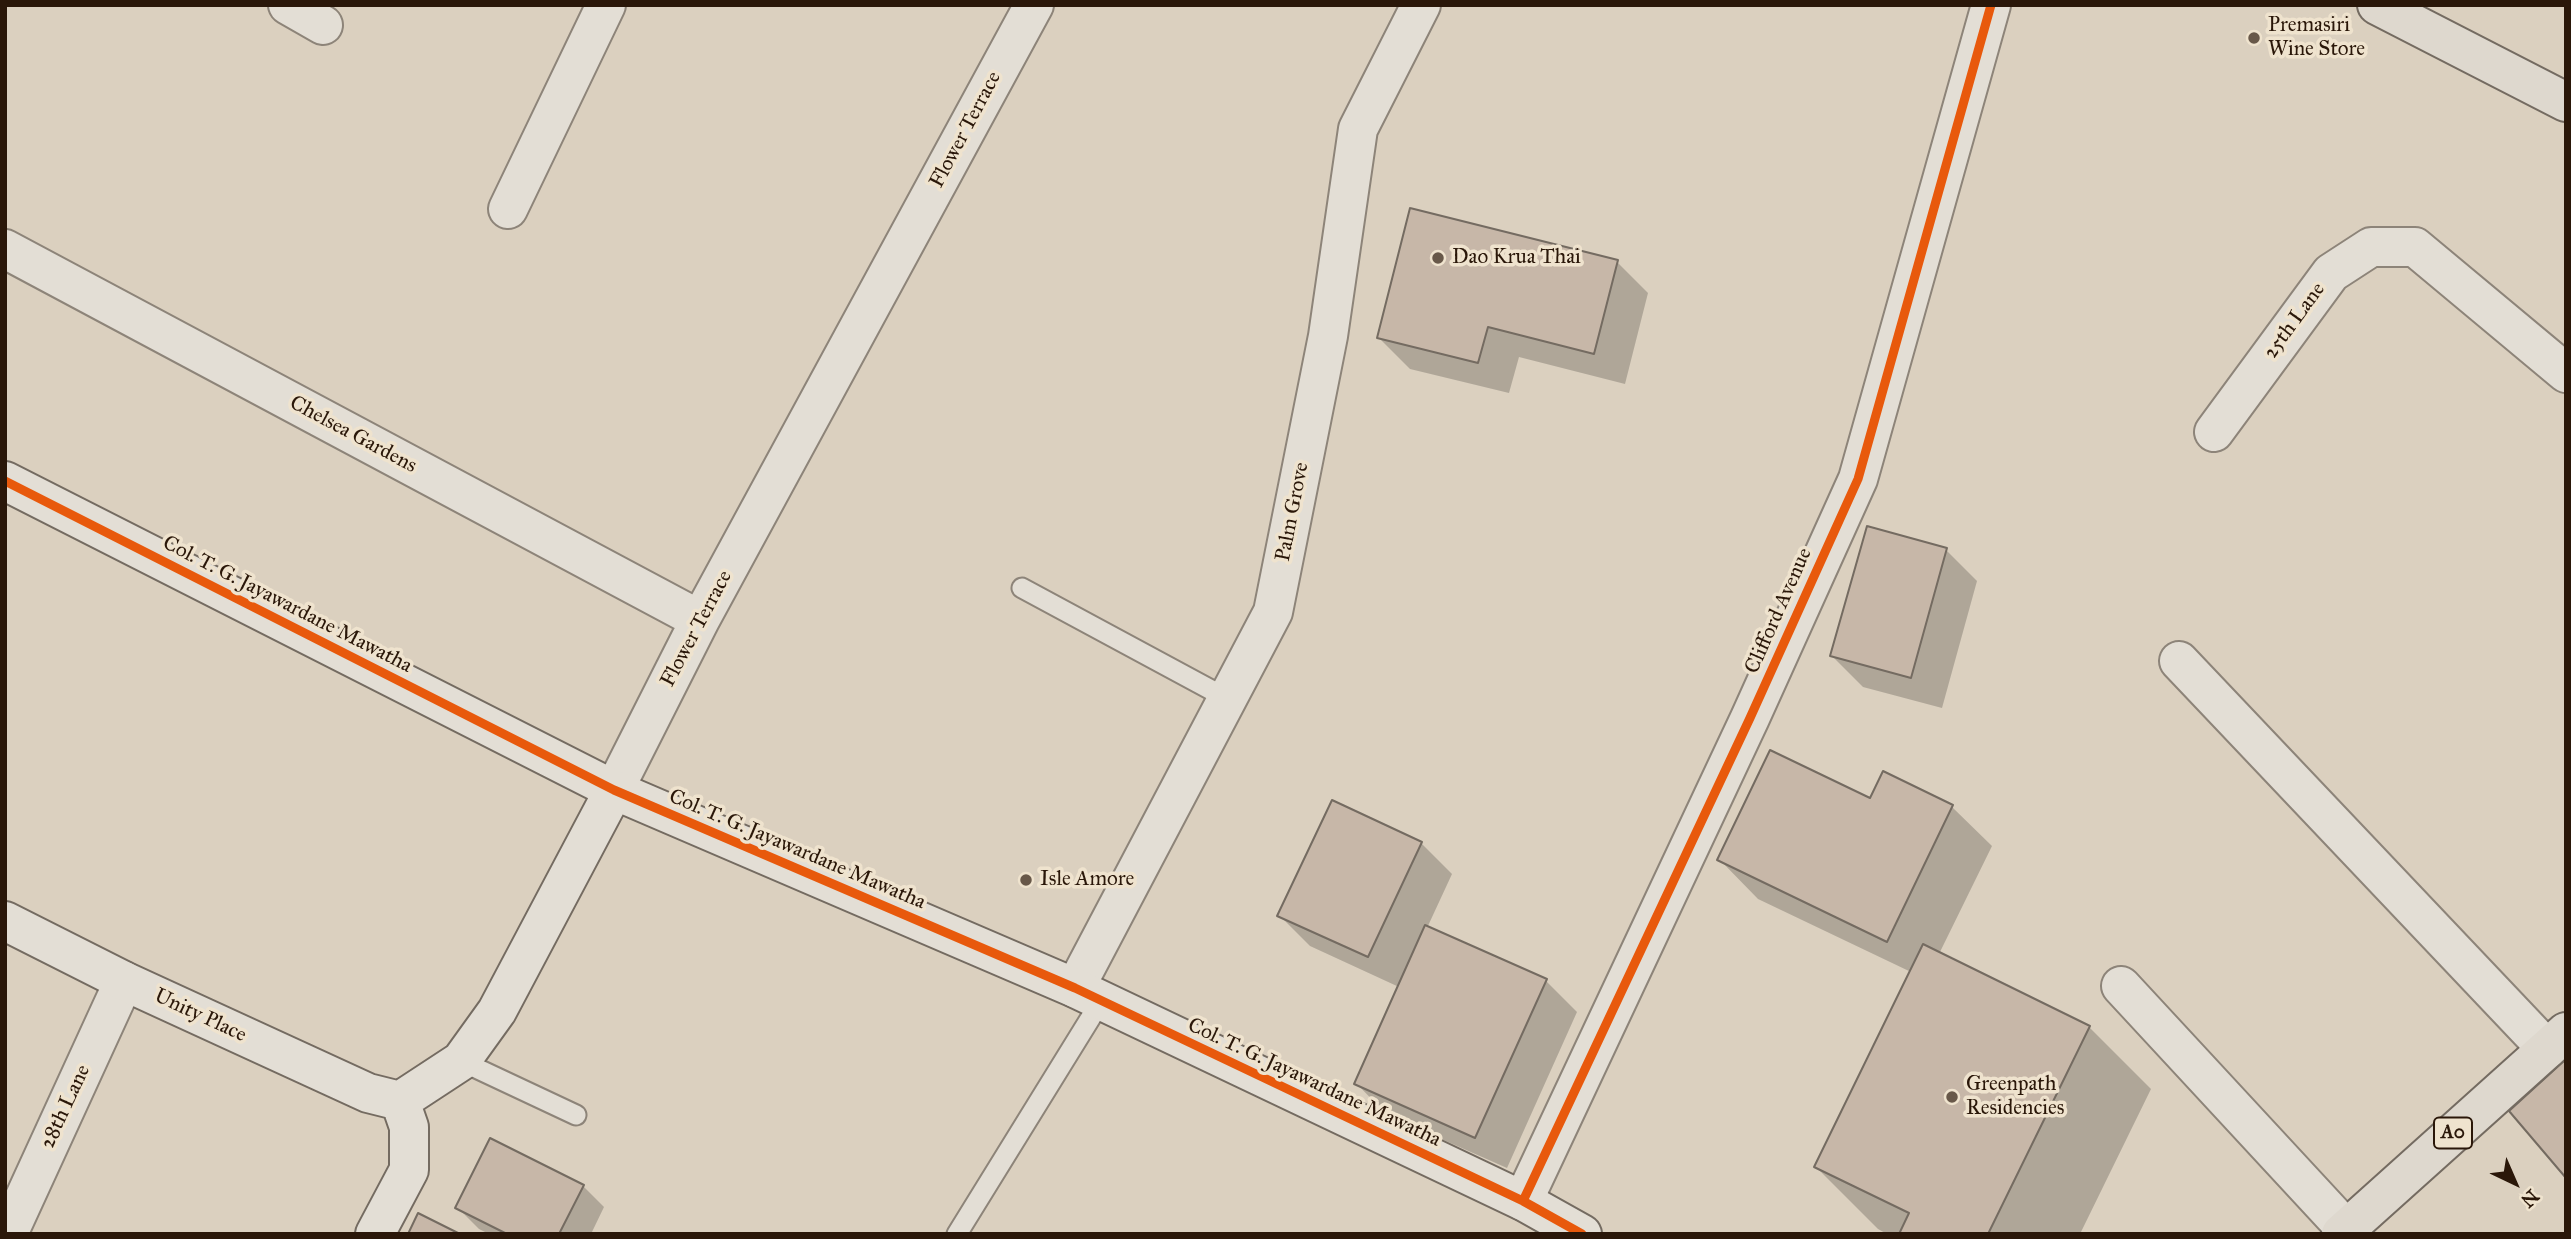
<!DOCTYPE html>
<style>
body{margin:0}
#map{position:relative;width:2571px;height:1239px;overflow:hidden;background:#dbd0bf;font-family:"IM FELL Great Primer",serif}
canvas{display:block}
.frame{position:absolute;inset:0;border:7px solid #2a1709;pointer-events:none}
.north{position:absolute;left:2480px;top:1148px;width:70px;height:70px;-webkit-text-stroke:5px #efe3ce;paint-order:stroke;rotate:136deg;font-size:19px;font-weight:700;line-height:28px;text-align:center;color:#2a1709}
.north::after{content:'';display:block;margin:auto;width:24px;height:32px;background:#2a1709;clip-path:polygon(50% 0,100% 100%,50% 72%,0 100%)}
</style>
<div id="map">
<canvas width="2571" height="1239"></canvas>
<div class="frame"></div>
<div class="north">N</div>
</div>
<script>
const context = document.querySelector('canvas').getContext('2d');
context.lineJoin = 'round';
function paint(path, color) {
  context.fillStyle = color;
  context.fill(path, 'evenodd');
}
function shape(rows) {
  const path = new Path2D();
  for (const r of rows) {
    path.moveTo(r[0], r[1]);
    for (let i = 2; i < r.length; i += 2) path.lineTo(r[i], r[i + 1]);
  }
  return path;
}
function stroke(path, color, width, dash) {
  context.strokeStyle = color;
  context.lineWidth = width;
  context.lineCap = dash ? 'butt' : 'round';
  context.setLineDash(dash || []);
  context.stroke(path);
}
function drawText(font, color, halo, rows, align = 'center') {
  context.font = font + ' "IM FELL Great Primer",serif';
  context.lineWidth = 7;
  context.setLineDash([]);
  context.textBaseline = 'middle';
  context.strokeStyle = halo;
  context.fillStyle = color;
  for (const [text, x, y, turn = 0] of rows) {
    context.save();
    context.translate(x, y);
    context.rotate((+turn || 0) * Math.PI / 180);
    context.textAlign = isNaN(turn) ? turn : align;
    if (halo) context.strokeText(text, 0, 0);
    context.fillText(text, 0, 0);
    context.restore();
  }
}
const shadow = shape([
 [1617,262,1648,293,1625,384,1519,357,1509,393,1410,369,1379,338],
 [1946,550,1977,581,1942,708,1863,687,1832,656],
 [1884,774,1952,807,1992,846,1939,954,2089,1027,2151,1089,2080,1234,1887,1234,1878,1229,1816,1167,1911,972,1758,899,1719,859,1871,800],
 [1421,843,1452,874,1427,928,1546,981,1577,1012,1507,1168,1387,1115,1356,1083,1399,987,1310,946,1279,915],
 [583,1186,604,1207,591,1234,489,1234,479,1229,457,1207]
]);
const building = shape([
 [1410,208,1618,260,1594,354,1488,327,1478,363,1377,338,1410,208],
 [1867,526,1947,548,1911,678,1830,656,1867,526],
 [1770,750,1870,798,1883,771,1953,805,1887,942,1717,860,1770,750],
 [1332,800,1422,842,1368,957,1277,916,1332,800],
 [1425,925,1547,979,1475,1138,1354,1084,1425,925],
 [1923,944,2090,1026,1988,1234,1899,1234,1909,1213,1814,1167,1923,944],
 [2566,1059,2566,1178,2509,1111,2566,1059],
 [490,1138,584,1185,559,1234,507,1234,455,1208,490,1138],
 [418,1213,460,1234,408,1234,418,1213]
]);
const lane = shape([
 [1022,588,1228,699],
 [461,1061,576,1115],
 [957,1234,1101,1001]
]);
const street = shape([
 [288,5,323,25],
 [508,209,606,5],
 [5,249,700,620],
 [2214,432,2331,273,2371,247,2415,247,2566,373],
 [2179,661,2547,1049],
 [614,790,700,620,1034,5],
 [2121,986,2346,1229],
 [1075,988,1273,612,1328,336,1358,129,1421,5],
 [1523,1201,1750,718,1858,479,1991,5],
 [8,1234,124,981]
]);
const secondary = shape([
 [5,481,614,790,1075,988,1523,1201,1582,1234],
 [5,921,124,981,368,1093,400,1101],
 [400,1101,461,1061,497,1011,614,790],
 [375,1234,409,1170,409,1127,400,1101]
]);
const highway = shape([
 [2377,5,2566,102],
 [2341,1234,2566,1032]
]);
const cycleway = shape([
 [5,481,614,790,1075,988,1523,1201,1582,1234],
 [1523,1201,1750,718,1858,479,1991,5]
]);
const markers = [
 [2254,38,7,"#685849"],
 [1438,258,7,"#685849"],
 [1026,880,7,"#685849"],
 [1952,1097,7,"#685849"]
];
const shields = [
 [2453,1133,38]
];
const shieldNames = [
 ["A0",2453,1133]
];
const poiNames = [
 ["Premasiri",2268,26],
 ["Wine Store",2268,50],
 ["Dao Krua Thai",1452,258],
 ["Isle Amore",1040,880],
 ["Greenpath",1966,1085],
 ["Residencies",1966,1109]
];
const streetNames = [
 ["Flower Terrace",966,130,-62],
 ["25th Lane",2295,321,-54],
 ["Chelsea Gardens",353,435,28],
 ["Palm Grove",1293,512,-79],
 ["Col. T. G. Jayawardane Mawatha",287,605,27],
 ["Clifford Avenue",1779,611,-66],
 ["Flower Terrace",697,629,-62],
 ["Col. T. G. Jayawardane Mawatha",797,850,23],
 ["Unity Place",200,1016,25],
 ["Col. T. G. Jayawardane Mawatha",1314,1083,25],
 ["28th Lane",66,1107,-65]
];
paint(shadow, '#0003');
paint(building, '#c7b7a8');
stroke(building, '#746b61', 2);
stroke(lane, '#8d8479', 23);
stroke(street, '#8d8479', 42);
stroke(secondary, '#746b61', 42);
stroke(highway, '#746b61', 42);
stroke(lane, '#e3ded5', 19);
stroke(street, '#e3ded5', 38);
stroke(secondary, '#e3ded5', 38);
stroke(highway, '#ded8ce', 38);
stroke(cycleway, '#e8590c', 9);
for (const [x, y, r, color] of markers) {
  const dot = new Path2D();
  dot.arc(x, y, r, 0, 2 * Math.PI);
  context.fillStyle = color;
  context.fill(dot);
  stroke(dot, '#efe3ce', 2.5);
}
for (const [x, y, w] of shields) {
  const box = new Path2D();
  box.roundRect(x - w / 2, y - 15.5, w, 31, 5);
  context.fillStyle = '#efe3ce';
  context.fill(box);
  stroke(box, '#2a1709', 2);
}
drawText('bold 19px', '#2a1709', null, shieldNames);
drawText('21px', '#2a1709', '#efe3ce', poiNames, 'left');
drawText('21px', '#2a1709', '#efe3ce', streetNames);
</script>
